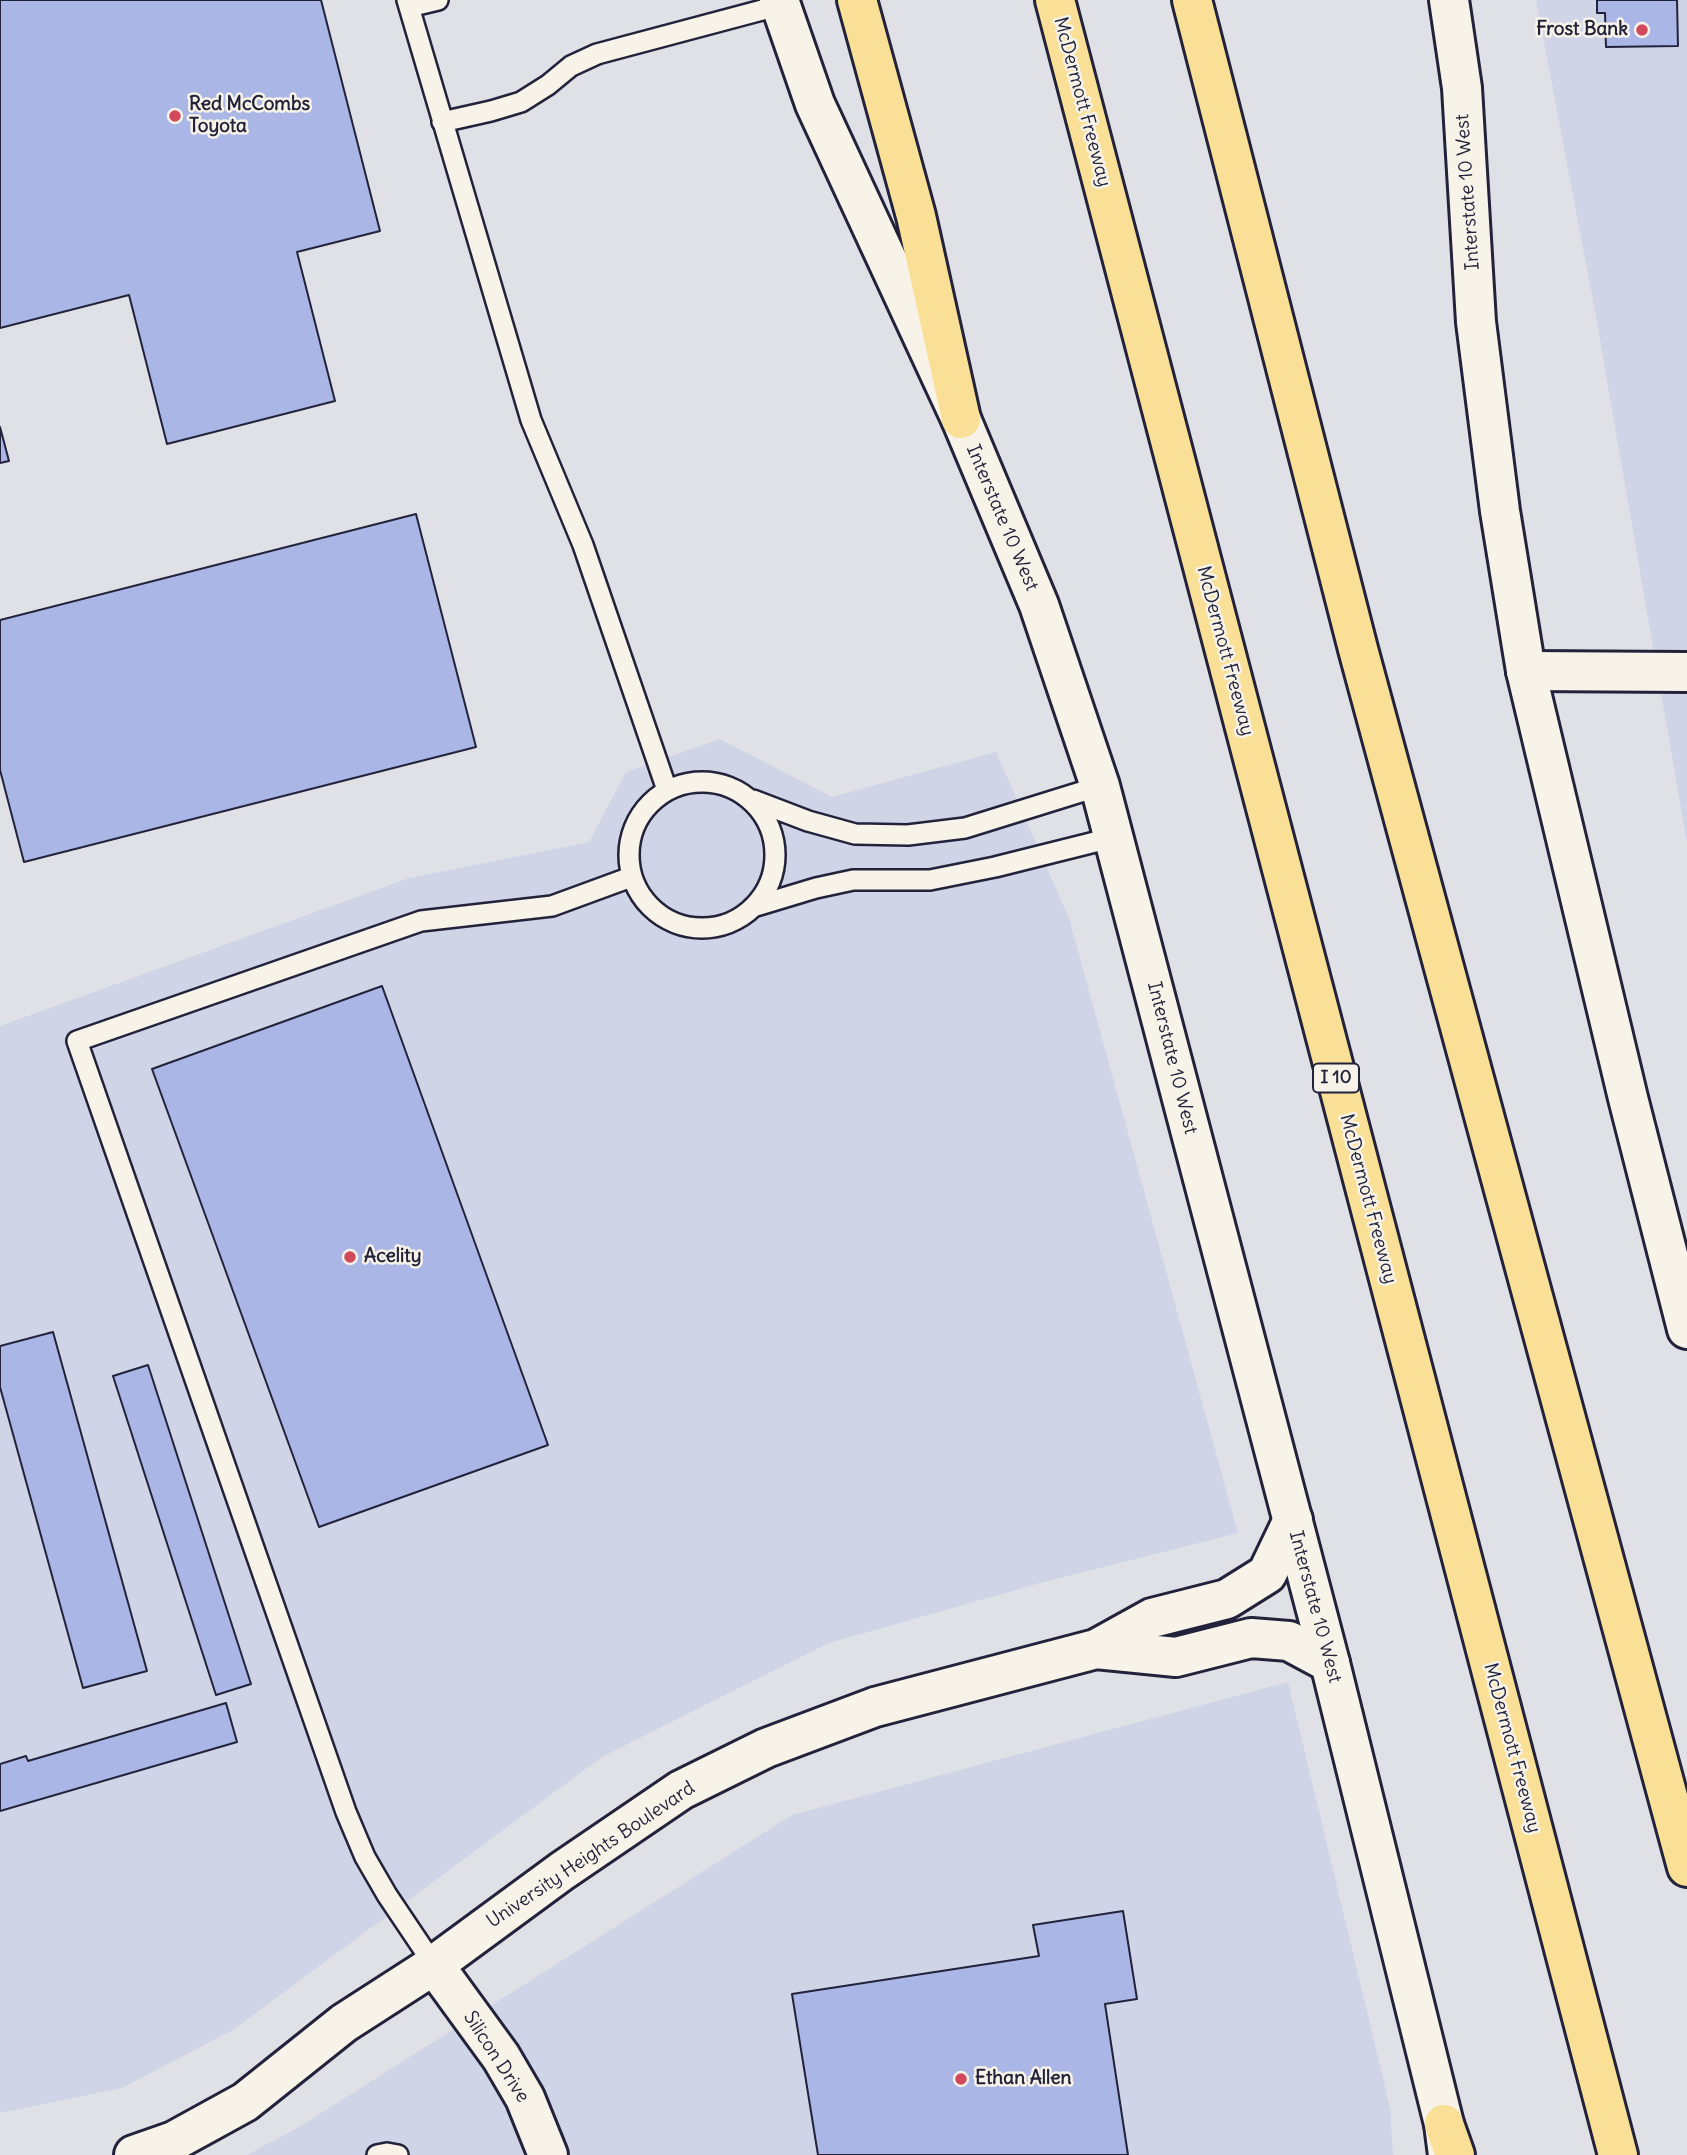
<!DOCTYPE html>
<style>
body{margin:0}
canvas{display:block;background:#e0e1e7}
</style>
<canvas width="1687" height="2155"></canvas>
<script>
const context = document.querySelector('canvas').getContext('2d');
context.lineJoin = 'round';
function paint(path, color) {
  context.fillStyle = color;
  context.fill(path, 'evenodd');
}
function shape(rows) {
  const path = new Path2D();
  for (const r of rows) {
    if (r.length === 3) {
      path.moveTo(r[0] + r[2], r[1]);
      path.arc(r[0], r[1], r[2], 0, 2 * Math.PI);
      continue;
    }
    path.moveTo(r[0], r[1]);
    for (let i = 2; i < r.length; i += 2) path.lineTo(r[i], r[i + 1]);
  }
  return path;
}
function stroke(path, color, width, dash) {
  context.strokeStyle = color;
  context.lineWidth = width;
  context.lineCap = dash ? 'butt' : 'round';
  context.setLineDash(dash || []);
  context.stroke(path);
}
function drawText(font, color, halo, rows, align = 'center') {
  context.font = font + ' Delius,sans-serif';
  context.lineWidth = 5;
  context.setLineDash([]);
  context.textBaseline = 'middle';
  context.strokeStyle = halo;
  context.fillStyle = color;
  for (const [text, x, y, turn = 0] of rows) {
    context.save();
    context.translate(x, y);
    context.rotate((+turn || 0) * Math.PI / 180);
    context.textAlign = isNaN(turn) ? turn : align;
    if (halo) context.strokeText(text, 0, 0);
    context.fillText(text, 0, 0);
    context.restore();
  }
}
const built = shape([
 [1536,0,1687,0,1687,844,1596,317],
 [720,739,832,797,996,752,1069,918,1238,1533,1048,1581,829,1643,602,1757,233,2030,122,2088,0,2113,0,1026,409,878,589,842,626,772],
 [1288,1682,1390,2107,1393,2155,247,2155,299,2127,792,1815]
]);
const building = shape([
 [0,0,321,0,380,231,297,252,335,401,167,444,129,295,0,328,0,0],
 [1597,0,1677,0,1678,46,1606,47,1605,13,1597,13,1597,0],
 [0,427,9,461,0,463,0,427],
 [416,514,476,747,24,862,0,770,0,620,416,514],
 [382,986,548,1445,319,1527,152,1069,382,986],
 [53,1332,147,1671,83,1688,0,1387,0,1346,53,1332],
 [148,1365,251,1684,216,1695,113,1376,148,1365],
 [226,1703,237,1742,0,1811,0,1764,26,1756,28,1761,226,1703],
 [1123,1911,1137,1999,1105,2004,1128,2155,818,2155,792,1994,1039,1956,1033,1925,1123,1911]
]);
const service = shape([
 [407,0,531,420,583,545,667,790],
 [409,7,438,0],
 [442,122,491,111,521,102,548,85,571,66,597,54,781,5],
 [702,855,73],
 [753,800,808,821,855,834,908,835,965,828,1100,786],
 [753,907,816,888,853,880,930,880,995,867,1115,837],
 [434,1965,387,1895,365,1857,346,1812,77,1041,421,921,552,906,631,877],
 [377,2155,387,2153,398,2155]
]);
const minor = shape([
 [1526,671,1687,672],
 [1096,1649,1176,1657,1251,1638,1289,1641,1330,1663],
 [434,1965,501,2057,525,2098,548,2155],
 [134,2155,174,2141,245,2102,344,2023,434,1965,562,1871,681,1790,766,1748,875,1707,1096,1649,1152,1618,1227,1599,1267,1574,1293,1520]
]);
const secondary = shape([
 [779,0,815,104,961,419,1039,605,1100,786,1330,1663,1444,2124,1448,2155],
 [1449,0,1462,88,1476,322,1500,511,1526,671,1628,1098,1687,1329]
]);
const motorway = shape([
 [857,0,916,216,961,419],
 [1055,0,1618,2155],
 [1192,0,1358,649,1687,1867],
 [1444,2124,1455,2155]
]);
const markers = [
 [1642,30,7,"#d1495b"],
 [175,116,7,"#d1495b"],
 [350,1257,7,"#d1495b"],
 [961,2079,7,"#d1495b"]
];
const shields = [
 [1336,1078,46]
];
const shieldNames = [
 ["I 10",1336,1078]
];
const poiNames = [
 ["Frost Bank",1628,30,"right"],
 ["Red McCombs",189,105],
 ["Toyota",189,127],
 ["Acelity",364,1257],
 ["Ethan Allen",975,2079]
];
const streetNames = [
 ["McDermott Freeway",1082,102,75],
 ["Interstate 10 West",1468,192,-94],
 ["Interstate 10 West",1002,518,67],
 ["McDermott Freeway",1225,651,75],
 ["Interstate 10 West",1172,1058,76],
 ["McDermott Freeway",1368,1199,75],
 ["Interstate 10 West",1315,1607,75],
 ["McDermott Freeway",1512,1748,75],
 ["University Heights Boulevard",591,1855,-34],
 ["Silicon Drive",496,2057,57]
];
paint(built, '#d0d4e7');
paint(building, '#aab6e6');
stroke(building, '#22223b', 2);
stroke(service, '#22223b', 24);
stroke(minor, '#22223b', 44);
stroke(secondary, '#22223b', 44);
stroke(motorway, '#22223b', 44);
stroke(service, '#f7f3e8', 19);
stroke(minor, '#f7f3e8', 38);
stroke(secondary, '#f7f3e8', 38);
stroke(motorway, '#fadf96', 38);
for (const [x, y, r, color] of markers) {
  const dot = new Path2D();
  dot.arc(x, y, r, 0, 2 * Math.PI);
  context.fillStyle = color;
  context.fill(dot);
  stroke(dot, '#f7f3e8', 2.5);
}
for (const [x, y, w] of shields) {
  const box = new Path2D();
  box.roundRect(x - w / 2, y - 14.5, w, 29, 5);
  context.fillStyle = '#f7f3e8';
  context.fill(box);
  stroke(box, '#22223b', 2);
}
drawText('bold 18px', '#22223b', null, shieldNames);
drawText('bold 19px', '#22223b', '#f7f3e8', poiNames, 'left');
drawText('19px', '#22223b', '#f7f3e8', streetNames);
</script>
